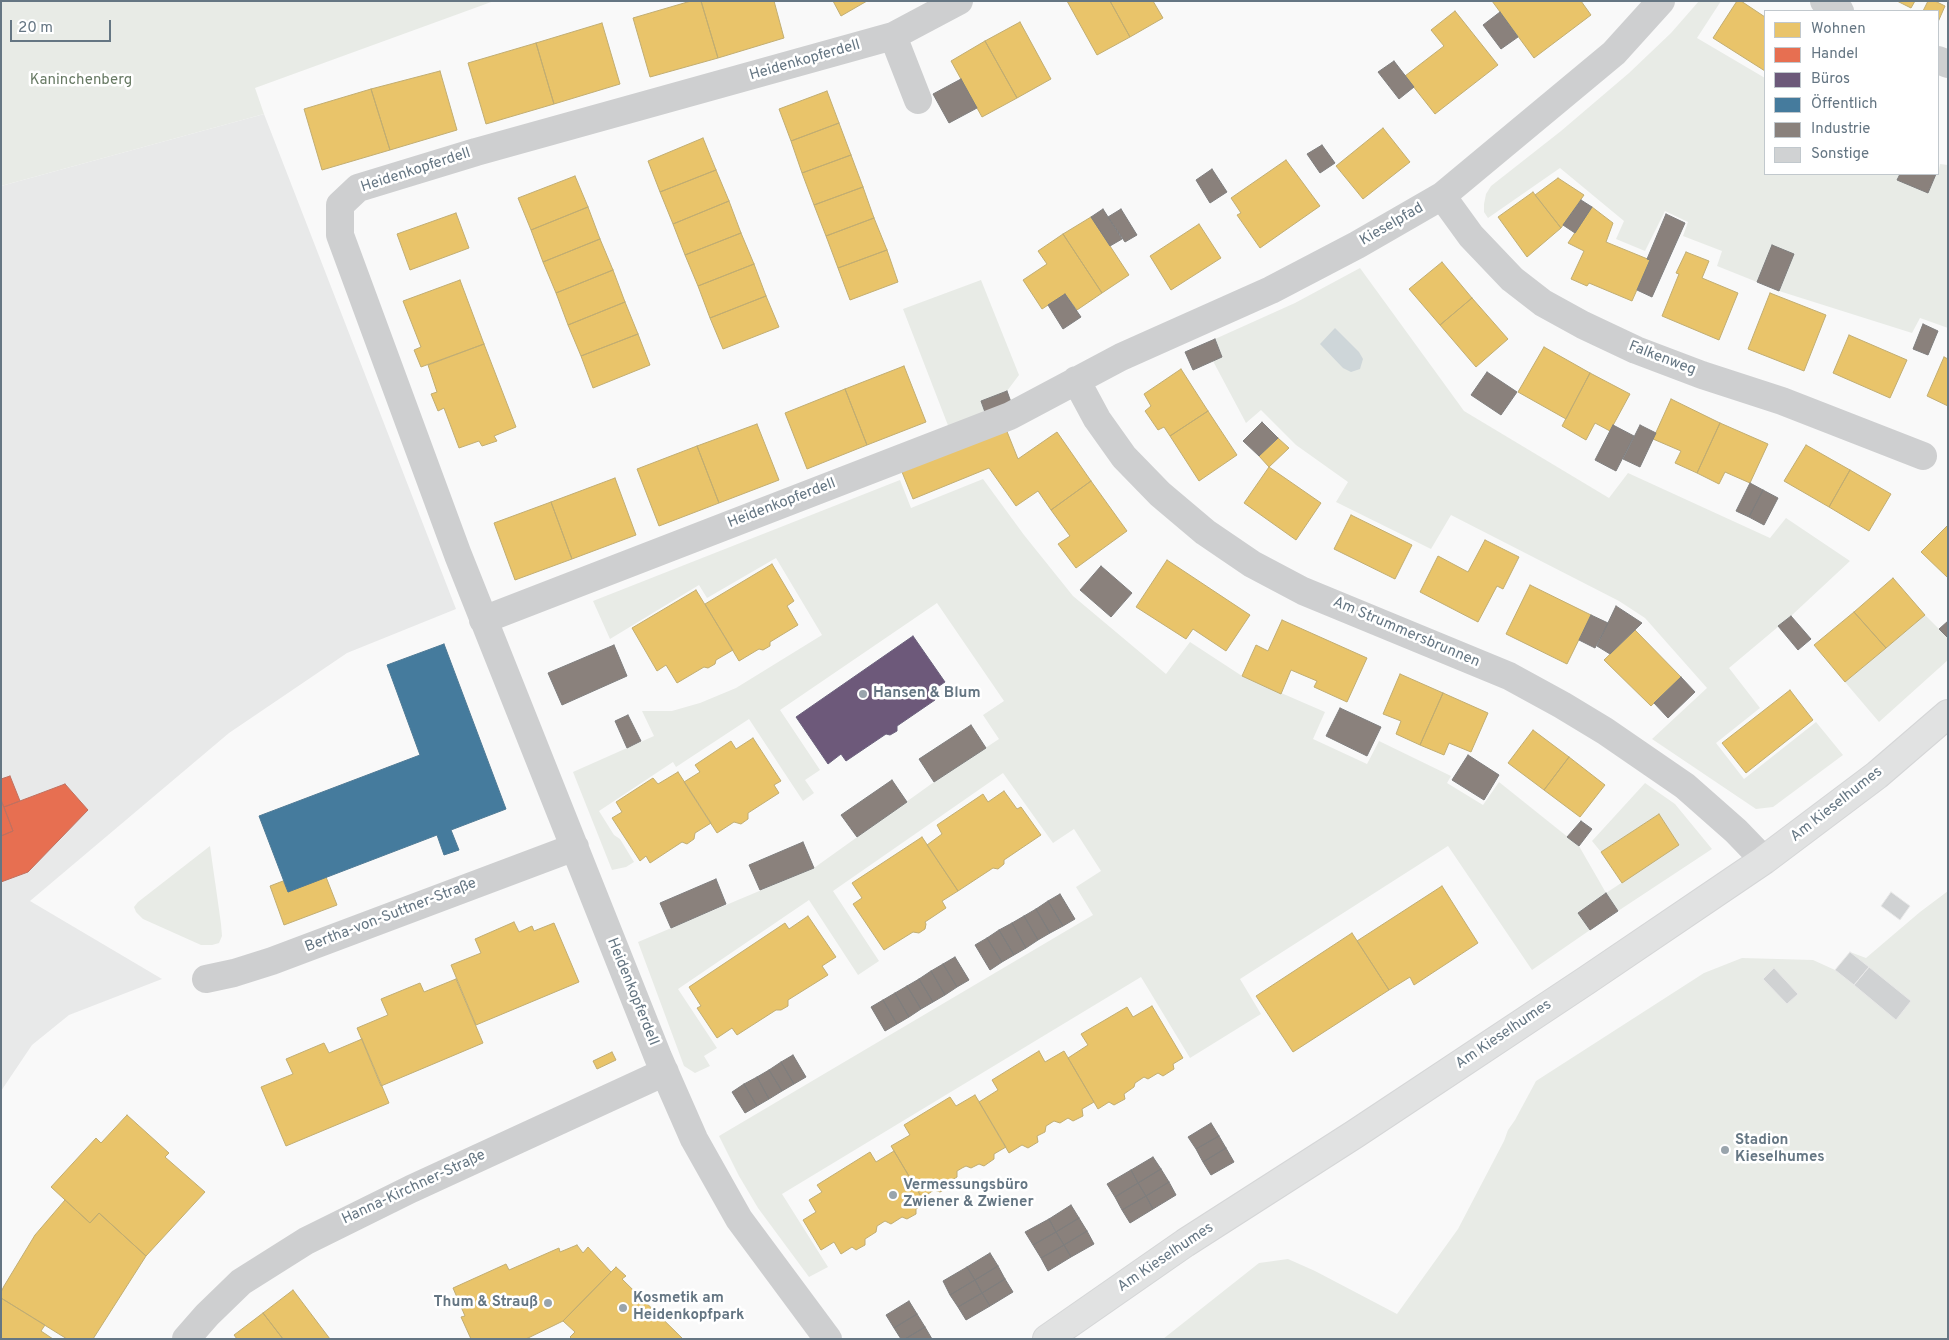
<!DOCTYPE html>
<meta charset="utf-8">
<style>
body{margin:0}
#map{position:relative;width:1949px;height:1340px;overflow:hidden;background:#f9f9f9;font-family:Overpass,sans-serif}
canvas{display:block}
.frame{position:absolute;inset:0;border:2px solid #657683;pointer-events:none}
.legend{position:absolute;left:1764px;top:10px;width:175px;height:165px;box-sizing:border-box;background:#fff;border:1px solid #c1c8cd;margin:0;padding:6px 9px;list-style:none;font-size:15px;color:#657683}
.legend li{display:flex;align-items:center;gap:10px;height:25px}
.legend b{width:25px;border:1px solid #c1c8cd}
.scale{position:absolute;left:10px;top:20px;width:101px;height:22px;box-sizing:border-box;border:2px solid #657683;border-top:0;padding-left:6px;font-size:15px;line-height:18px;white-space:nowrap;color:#657683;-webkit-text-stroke:4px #fff;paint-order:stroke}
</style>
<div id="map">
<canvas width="1949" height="1340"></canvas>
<div class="frame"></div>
<ul class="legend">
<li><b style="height:14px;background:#e9c46a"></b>Wohnen</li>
<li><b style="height:14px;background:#e76f51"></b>Handel</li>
<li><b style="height:14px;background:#6d597a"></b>Büros</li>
<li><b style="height:14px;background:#457b9d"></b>Öffentlich</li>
<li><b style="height:14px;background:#8a817c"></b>Industrie</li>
<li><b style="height:14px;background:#d0d2d3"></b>Sonstige</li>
</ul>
<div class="scale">20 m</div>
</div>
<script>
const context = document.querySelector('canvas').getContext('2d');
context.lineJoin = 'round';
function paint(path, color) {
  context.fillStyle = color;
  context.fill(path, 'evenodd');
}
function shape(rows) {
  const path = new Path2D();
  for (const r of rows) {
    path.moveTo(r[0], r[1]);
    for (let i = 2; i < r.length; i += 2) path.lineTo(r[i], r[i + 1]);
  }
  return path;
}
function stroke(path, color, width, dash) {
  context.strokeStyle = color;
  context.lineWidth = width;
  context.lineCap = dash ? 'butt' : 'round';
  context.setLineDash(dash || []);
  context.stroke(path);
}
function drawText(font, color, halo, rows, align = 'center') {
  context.font = font + ' Overpass,sans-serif';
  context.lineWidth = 5;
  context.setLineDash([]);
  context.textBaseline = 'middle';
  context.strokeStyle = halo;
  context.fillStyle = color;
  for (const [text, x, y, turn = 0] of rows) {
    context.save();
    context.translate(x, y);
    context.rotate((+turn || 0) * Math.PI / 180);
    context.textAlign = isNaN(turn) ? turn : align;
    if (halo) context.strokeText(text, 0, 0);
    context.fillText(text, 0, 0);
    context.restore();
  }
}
const built = shape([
 [264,114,456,609,347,653,229,733,30,901,162,979,69,1015,32,1045,1,1091,1,186]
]);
const green = shape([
 [1,1,494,1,255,88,264,114,1,186],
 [1699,1,1721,1,1697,38,1765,78,1765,174,1900,174,1898,180,1928,193,1936,174,1938,174,1940,164,1948,165,1948,328,1920,318,1912,333,1779,291,1793,254,1772,246,1757,282,1717,266,1722,251,1683,236,1688,222,1665,211,1645,251,1616,239,1624,221,1560,168,1488,218,1484,212,1484,204,1486,194,1491,186,1561,131,1629,73,1671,33],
 [1360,268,1464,411,1609,498,1628,473,1770,538,1786,518,1850,561,1791,616,1729,668,1760,708,1716,743,1744,779,1816,722,1843,755,1773,807,1756,809,1652,739,1707,688,1645,618,1619,601,1451,515,1431,549,1336,502,1348,482,1296,445,1261,410,1246,423,1213,361,1222,357,1215,339,1295,303],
 [981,280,1019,375,1007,391,981,401,986,415,949,428,903,309],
 [983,479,1024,535,1073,596,1166,674,1190,642,1242,676,1325,712,1313,739,1367,764,1379,741,1451,776,1447,783,1483,805,1499,782,1579,846,1606,893,1679,845,1659,814,1601,852,1592,841,1645,783,1675,804,1712,849,1618,911,1605,894,1578,913,1590,930,1532,970,1448,846,1240,979,1261,1014,1190,1058,1141,977,782,1194,828,1267,809,1277,758,1208,739,1176,719,1136,1093,915,1076,887,1101,871,1074,829,1053,843,1003,773,833,891,879,961,858,975,809,900,678,989,717,1048,704,1056,710,1066,695,1073,684,1066,638,942,814,868,934,782,999,739,983,715,1004,701,937,603,780,710,820,770,805,780,814,793,803,801,749,719,676,767,673,762,599,811,614,835,620,839,634,862,626,867,612,870,573,772,654,736,642,711,672,711,700,703,736,688,822,635,776,558,707,598,699,585,610,639,593,601,900,480,911,508],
 [1925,615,1948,638,1948,660,1879,722,1845,682],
 [210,846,221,924,222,936,219,943,212,945,201,945,143,919,136,912,134,907,138,902],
 [1948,891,1948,1339,1163,1339,1259,1263,1288,1259,1315,1271,1397,1314,1458,1229,1504,1141,1508,1130,1515,1120,1536,1081,1704,973,1742,958,1813,960,1835,970,1850,952,1866,958,1920,912]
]);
const water = shape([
 [1335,328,1359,352,1363,359,1360,369,1351,372,1343,368,1320,344]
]);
const homes = shape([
 [691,1,701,1,718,58,650,77,633,18,691,1],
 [701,1,774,1,784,38,718,58,701,1],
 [833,1,867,1,841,16,833,1],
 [1067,1,1110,1,1130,37,1097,55,1067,1],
 [1110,1,1153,1,1163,18,1130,37,1110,1],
 [1492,1,1581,1,1591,15,1534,58,1492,1],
 [1737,1,1741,1,1765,17,1765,71,1713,38,1737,1],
 [1897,1,1915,1,1911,8,1897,1],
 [1928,1,1935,1,1945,6,1938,22,1938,11,1923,11,1928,1],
 [1455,11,1498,65,1435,114,1405,76,1444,46,1431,30,1455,11],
 [1020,22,1051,79,1017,98,985,41,1020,22],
 [602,23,620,84,554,104,536,43,602,23],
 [985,41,1017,98,982,117,951,61,985,41],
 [536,43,554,104,486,124,468,63,536,43],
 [440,71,457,130,390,150,371,89,440,71],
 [371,89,390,150,322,170,304,109,371,89],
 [827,91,839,123,791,141,779,109,827,91],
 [839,123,851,155,802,173,791,141,839,123],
 [1383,128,1410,162,1363,199,1336,166,1383,128],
 [703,138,716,170,660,192,648,161,703,138],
 [851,155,863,187,814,205,802,173,851,155],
 [1286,160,1320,206,1260,248,1237,215,1241,213,1231,198,1286,160],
 [716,170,729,201,673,224,660,192,716,170],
 [575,176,588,207,531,230,518,198,575,176],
 [1558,178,1584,195,1561,228,1535,195,1558,178],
 [863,187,874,218,826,236,814,205,863,187],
 [1533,192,1561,228,1527,257,1498,217,1533,192],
 [729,201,741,233,685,255,673,224,729,201],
 [588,207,600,239,543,262,531,230,588,207],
 [1592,207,1613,223,1606,242,1650,260,1632,301,1589,283,1587,286,1571,279,1584,251,1568,243,1592,207],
 [456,213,469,248,410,270,397,234,456,213],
 [1091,217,1129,275,1102,293,1063,234,1091,217],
 [874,218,887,250,838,268,826,236,874,218],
 [1199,224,1221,258,1171,290,1150,256,1199,224],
 [741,233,754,264,698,286,685,255,741,233],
 [1063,234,1102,293,1077,310,1065,294,1042,309,1023,280,1047,264,1038,251,1063,234],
 [600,239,613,270,556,293,543,262,600,239],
 [887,250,898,282,850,300,838,268,887,250],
 [1686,252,1709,261,1702,278,1738,293,1719,340,1662,316,1679,274,1676,273,1686,252],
 [1442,262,1472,298,1440,325,1409,289,1442,262],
 [754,264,766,296,710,318,698,286,754,264],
 [613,270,625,302,568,325,556,293,613,270],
 [460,280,484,344,421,367,414,350,421,347,403,301,460,280],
 [1770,293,1826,315,1804,371,1748,349,1770,293],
 [766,296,779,327,723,349,710,318,766,296],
 [1472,298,1508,339,1476,367,1440,325,1472,298],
 [625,302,638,334,581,356,568,325,625,302],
 [638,334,650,365,593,388,581,356,638,334],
 [1849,335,1907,360,1890,398,1833,373,1849,335],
 [484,344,516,427,494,436,497,441,482,446,479,441,459,448,444,408,438,411,431,394,437,392,428,365,484,344],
 [1544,347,1590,373,1566,419,1518,392,1544,347],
 [1944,357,1948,359,1948,406,1927,396,1944,357],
 [904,366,926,422,867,445,845,389,904,366],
 [1181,369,1208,411,1170,436,1164,427,1158,430,1145,411,1151,406,1144,394,1181,369],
 [1590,373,1630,394,1610,431,1595,423,1586,440,1562,426,1590,373],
 [845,389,867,445,807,469,785,413,845,389],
 [1671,399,1720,423,1697,473,1675,463,1681,451,1653,439,1671,399],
 [1208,411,1237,455,1199,481,1170,436,1208,411],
 [1720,423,1768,444,1750,483,1725,472,1719,484,1697,473,1720,423],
 [757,424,779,480,719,503,697,446,757,424],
 [1006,429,1018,459,1057,432,1091,481,1051,510,1038,491,1016,506,989,468,913,499,902,472,1006,429],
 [1278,438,1289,448,1269,467,1259,456,1278,438],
 [1806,445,1850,470,1829,507,1784,481,1806,445],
 [697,446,719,503,659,526,637,469,697,446],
 [1269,467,1321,503,1296,540,1244,503,1269,467],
 [1850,470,1891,494,1869,531,1829,507,1850,470],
 [615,478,636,535,572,559,551,502,615,478],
 [1091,481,1127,531,1076,568,1058,544,1070,536,1051,510,1091,481],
 [551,502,572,559,515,580,494,523,551,502],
 [1351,515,1412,545,1395,579,1334,549,1351,515],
 [1948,525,1948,578,1921,552,1948,525],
 [1485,540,1519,557,1503,589,1497,586,1478,622,1420,592,1438,556,1468,572,1485,540],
 [1167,560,1250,615,1226,651,1193,629,1186,639,1136,607,1167,560],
 [772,564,794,601,787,606,798,625,770,642,770,646,763,650,759,649,739,661,705,604,772,564],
 [1893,578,1925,615,1886,648,1854,612,1893,578],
 [1530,585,1591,615,1567,664,1506,634,1530,585],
 [696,590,733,650,716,660,715,664,708,668,704,667,677,683,666,665,657,671,632,628,696,590],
 [1854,612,1886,648,1845,682,1814,645,1854,612],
 [1282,620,1367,658,1347,702,1314,687,1317,681,1291,670,1281,694,1242,676,1256,645,1268,651,1282,620],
 [1635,630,1681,677,1651,706,1604,660,1635,630],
 [1400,674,1443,693,1420,745,1396,734,1401,721,1383,714,1400,674],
 [1790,690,1813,720,1746,773,1722,743,1790,690],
 [1443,693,1488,713,1471,752,1449,743,1444,755,1420,745,1443,693],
 [1533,730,1569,757,1544,790,1508,763,1533,730],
 [753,738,781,781,774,785,779,793,748,813,748,819,741,824,734,822,717,833,684,782,700,772,695,765,731,741,736,749,753,738],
 [1569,757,1605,785,1580,817,1544,790,1569,757],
 [678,772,711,823,695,833,694,839,687,844,682,842,650,863,646,856,640,861,612,818,622,812,616,802,653,778,658,784,678,772],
 [1004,791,1017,809,1021,807,1041,835,1004,860,1004,864,998,869,993,868,958,891,927,845,942,834,937,825,983,794,988,802,1004,791],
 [1659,814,1679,845,1622,883,1601,852,1659,814],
 [922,837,958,891,942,901,946,908,925,922,926,924,925,929,919,933,913,932,884,950,853,904,862,898,852,883,922,837],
 [326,877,337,905,284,925,270,886,283,881,288,892,326,877],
 [1442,886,1478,943,1414,985,1410,977,1389,990,1357,941,1442,886],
 [808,916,836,957,822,966,828,975,788,1000,788,1006,781,1010,776,1010,737,1035,732,1028,717,1038,697,1008,701,1006,689,987,785,923,789,929,808,916],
 [514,922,519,932,532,926,534,931,554,923,579,982,476,1025,451,965,481,953,475,939,514,922],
 [1352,933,1389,990,1293,1052,1256,996,1352,933],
 [456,979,483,1043,381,1086,357,1028,388,1015,381,999,420,983,424,992,456,979],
 [1152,1006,1183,1058,1173,1064,1174,1069,1163,1076,1158,1073,1148,1079,1144,1077,1135,1083,1134,1087,1124,1094,1125,1099,1114,1105,1109,1102,1098,1109,1068,1058,1088,1045,1081,1034,1127,1007,1133,1017,1152,1006],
 [362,1039,389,1103,286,1146,261,1087,293,1074,286,1059,324,1043,329,1053,362,1039],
 [1039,1051,1045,1062,1064,1051,1094,1102,1082,1109,1083,1116,1073,1121,1068,1118,1060,1123,1054,1121,1046,1126,1045,1132,1037,1136,1038,1142,1028,1148,1022,1145,1009,1153,979,1102,998,1090,992,1080,1039,1051],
 [612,1052,616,1060,597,1069,593,1061,612,1052],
 [975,1095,1006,1147,994,1154,994,1159,984,1166,979,1164,971,1168,966,1166,962,1168,957,1171,957,1177,950,1181,949,1187,940,1192,934,1190,922,1198,891,1146,910,1135,904,1125,950,1097,956,1106,975,1095],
 [127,1115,169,1153,165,1157,205,1192,146,1256,99,1213,90,1223,51,1187,96,1138,101,1143,127,1115],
 [894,1151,925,1203,916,1209,916,1214,907,1219,902,1217,891,1224,885,1221,877,1226,876,1232,865,1239,865,1245,856,1250,852,1247,841,1254,834,1242,821,1250,803,1220,816,1212,809,1200,822,1192,817,1185,870,1152,876,1162,894,1151],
 [65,1200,90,1223,99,1213,146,1256,93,1339,67,1339,1,1298,1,1292,4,1286,35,1235,65,1200],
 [577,1245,583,1253,588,1247,611,1272,563,1321,526,1339,471,1339,461,1317,465,1316,453,1288,506,1264,509,1270,559,1248,560,1252,577,1245],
 [616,1267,626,1276,622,1279,683,1339,572,1339,570,1337,575,1332,563,1321,616,1267],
 [293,1290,330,1339,283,1339,263,1313,293,1290],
 [1,1298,45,1325,41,1331,53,1339,1,1339,1,1298],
 [263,1313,283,1339,237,1339,234,1335,263,1313]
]);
const shops = shape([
 [10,776,20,801,4,807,1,800,1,779,10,776],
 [65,784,88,810,28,872,1,882,1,836,13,831,4,807,65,784],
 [1,800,13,831,1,836,1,800]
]);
const offices = shape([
 [913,636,945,682,930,692,935,700,897,726,897,731,890,735,886,734,846,761,841,754,828,764,796,717,913,636]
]);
const public = shape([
 [444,644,506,809,451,830,459,850,444,855,437,835,288,892,259,816,420,755,387,665,444,644]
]);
const industry = shape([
 [1500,12,1518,37,1501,49,1483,25,1500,12],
 [1394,61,1414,87,1399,99,1378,72,1394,61],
 [961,79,977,108,949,123,933,94,961,79],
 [1322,145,1335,163,1320,173,1307,154,1322,145],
 [1212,169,1227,192,1210,203,1196,180,1212,169],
 [1900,174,1936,174,1928,193,1897,180,1900,174],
 [1581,200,1592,207,1575,233,1563,225,1581,200],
 [1103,209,1122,239,1110,246,1091,217,1103,209],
 [1121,209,1137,235,1125,242,1108,217,1121,209],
 [1666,214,1685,223,1652,297,1637,290,1650,260,1647,259,1666,214],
 [1772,245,1794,254,1779,291,1757,282,1772,245],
 [1065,294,1081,317,1063,329,1048,305,1065,294],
 [1923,324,1938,331,1928,355,1913,349,1923,324],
 [1215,339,1222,357,1193,370,1185,352,1215,339],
 [1487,372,1517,392,1501,415,1471,395,1487,372],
 [1007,391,1012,405,986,415,981,401,1007,391],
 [1262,422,1278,438,1259,456,1243,441,1262,422],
 [1613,425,1634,436,1616,471,1595,460,1613,425],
 [1640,425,1656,433,1640,467,1623,459,1640,425],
 [1750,483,1763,490,1749,517,1736,511,1750,483],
 [1763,490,1778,498,1764,525,1749,517,1763,490],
 [1101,566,1132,593,1111,617,1080,590,1101,566],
 [1616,606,1642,623,1610,654,1597,646,1616,606],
 [1591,615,1608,623,1595,648,1579,640,1591,615],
 [1791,616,1811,639,1798,650,1778,626,1791,616],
 [1948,621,1948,638,1939,629,1948,621],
 [614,645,627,676,562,705,548,673,614,645],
 [1681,677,1695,692,1668,718,1654,703,1681,677],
 [1340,708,1381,727,1367,756,1326,736,1340,708],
 [628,715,641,741,627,748,615,721,628,715],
 [971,725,986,748,934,782,919,759,971,725],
 [1468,755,1499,775,1484,800,1452,780,1468,755],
 [892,780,907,802,857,837,841,815,892,780],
 [1581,821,1592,829,1579,846,1567,837,1581,821],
 [803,842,814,868,760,890,749,865,803,842],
 [716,879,726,904,671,928,660,903,716,879],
 [1606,893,1618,911,1590,930,1578,913,1606,893],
 [1060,894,1075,919,1063,926,1048,901,1060,894],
 [1048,901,1063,926,1050,933,1036,909,1048,901],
 [1036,909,1050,933,1038,940,1024,916,1036,909],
 [1024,916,1038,940,1026,948,1012,923,1024,916],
 [1012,923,1026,948,1014,955,999,930,1012,923],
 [999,930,1014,955,1002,962,987,938,999,930],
 [987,938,1002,962,990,970,975,945,987,938],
 [955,957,969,980,957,987,943,964,955,957],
 [943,964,957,987,945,995,931,971,943,964],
 [931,971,945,995,933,1002,919,979,931,971],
 [919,979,933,1002,921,1009,907,986,919,979],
 [907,986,921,1009,909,1017,895,993,907,986],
 [895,993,909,1017,897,1024,883,1000,895,993],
 [883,1000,897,1024,885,1031,871,1007,883,1000],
 [793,1055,806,1077,794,1084,781,1062,793,1055],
 [781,1062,794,1084,782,1091,769,1070,781,1062],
 [769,1070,782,1091,769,1099,757,1077,769,1070],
 [757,1077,769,1099,757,1106,744,1084,757,1077],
 [744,1084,757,1106,745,1113,732,1092,744,1084],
 [1211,1123,1219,1136,1196,1149,1188,1137,1211,1123],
 [1219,1136,1226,1148,1203,1162,1196,1149,1219,1136],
 [1226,1148,1234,1162,1211,1175,1203,1162,1226,1148],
 [1153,1157,1161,1169,1138,1183,1131,1170,1153,1157],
 [1161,1169,1169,1182,1146,1196,1138,1183,1161,1169],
 [1131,1170,1138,1183,1115,1197,1107,1184,1131,1170],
 [1169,1182,1176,1195,1153,1209,1146,1196,1169,1182],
 [1138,1183,1146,1196,1122,1210,1115,1197,1138,1183],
 [1146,1196,1153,1209,1130,1223,1122,1210,1146,1196],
 [1071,1205,1079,1218,1056,1232,1049,1219,1071,1205],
 [1079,1218,1087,1231,1064,1245,1056,1232,1079,1218],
 [1049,1219,1056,1232,1033,1245,1025,1232,1049,1219],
 [1087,1231,1094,1244,1071,1257,1064,1245,1087,1231],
 [1056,1232,1064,1245,1041,1258,1033,1245,1056,1232],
 [1064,1245,1071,1257,1048,1271,1041,1258,1064,1245],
 [990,1253,998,1266,975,1280,967,1267,990,1253],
 [998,1266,1005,1279,982,1293,975,1280,998,1266],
 [967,1267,975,1280,950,1295,943,1281,967,1267],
 [1005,1279,1013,1292,990,1306,982,1293,1005,1279],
 [975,1280,982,1293,958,1307,950,1295,975,1280],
 [982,1293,990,1306,966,1320,958,1307,982,1293],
 [909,1301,917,1314,894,1328,886,1315,909,1301],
 [917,1314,925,1327,905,1339,901,1339,894,1328,917,1314],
 [925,1327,932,1339,905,1339,925,1327]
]);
const building = shape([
 [1891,892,1910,906,1900,920,1881,906,1891,892],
 [1850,952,1869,967,1854,985,1835,970,1850,952],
 [1869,967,1911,1001,1896,1020,1854,985,1869,967],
 [1774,968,1798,994,1787,1004,1763,979,1774,968]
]);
const street = shape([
 [1824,1,1840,11],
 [893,36,918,100],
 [1938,60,1948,64],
 [1442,196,1471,236,1512,279,1543,303,1583,325,1636,350,1702,375,1782,401,1923,456],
 [1076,380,1097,419,1124,457,1160,494,1205,532,1252,564,1303,591,1509,676,1562,705,1605,731,1685,786,1736,831,1764,860],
 [483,620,1010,416,1121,357,1271,290,1357,245,1442,196,1614,53,1661,1],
 [206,979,234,973,272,961,575,847],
 [186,1339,207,1315,241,1282,306,1241,411,1189,665,1072],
 [828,1339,739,1219,694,1139,658,1057,458,555,340,235,340,205,358,188,476,152,893,36,959,1]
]);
const secondary = shape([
 [1047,1339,1185,1243,1355,1134,1587,980,1764,860,1877,775,1948,714]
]);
const markers = [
 [863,694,5,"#99a4ac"],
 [1725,1150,5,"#99a4ac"],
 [893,1195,5,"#99a4ac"],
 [548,1303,5,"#99a4ac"],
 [623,1308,5,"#99a4ac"]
];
const streetNames = [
 ["Heidenkopferdell",805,61,-16],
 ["Heidenkopferdell",416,171,-18],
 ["Kieselpfad",1392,225,-30],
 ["Falkenweg",1662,359,21],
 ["Heidenkopferdell",782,504,-21],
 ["Am Strummersbrunnen",1406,633,23],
 ["Am Kieselhumes",1837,805,-38],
 ["Bertha-von-Suttner-Straße",391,916,-21],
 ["Heidenkopferdell",632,992,68],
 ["Am Kieselhumes",1504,1035,-34],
 ["Hanna-Kirchner-Straße",414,1188,-25],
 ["Am Kieselhumes",1166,1258,-34]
];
const parkNames = [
 ["Kaninchenberg",81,81]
];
const poiNames = [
 ["Hansen & Blum",873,694],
 ["Stadion",1735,1141],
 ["Kieselhumes",1735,1158],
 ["Vermessungsbüro",903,1186],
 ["Zwiener & Zwiener",903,1203],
 ["Kosmetik am",633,1299],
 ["Heidenkopfpark",633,1316],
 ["Thum & Strauß",538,1303,"right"]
];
paint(built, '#e8e9e9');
paint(green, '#e8ebe6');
paint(water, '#ced6d9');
paint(homes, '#e9c46a');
stroke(homes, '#c1ad72', 1);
paint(shops, '#e76f51');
stroke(shops, '#c07160', 1);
paint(offices, '#6d597a');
stroke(offices, '#6b627d', 1);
paint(public, '#457b9d');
stroke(public, '#4f7a95', 1);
paint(industry, '#8a817c');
stroke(industry, '#7f7e7e', 1);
paint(building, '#d0d2d3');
stroke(building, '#e8e8e8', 1);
stroke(secondary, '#d5d6d7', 30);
stroke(street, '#cecfd0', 28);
stroke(secondary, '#e1e2e2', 28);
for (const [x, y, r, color] of markers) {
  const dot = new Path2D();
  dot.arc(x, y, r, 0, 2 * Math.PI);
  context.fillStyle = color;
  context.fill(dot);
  stroke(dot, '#fff', 2);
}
drawText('15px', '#657683', '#fff', streetNames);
drawText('15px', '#687a64', '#fff', parkNames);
drawText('bold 15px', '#657683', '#fff', poiNames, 'left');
</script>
